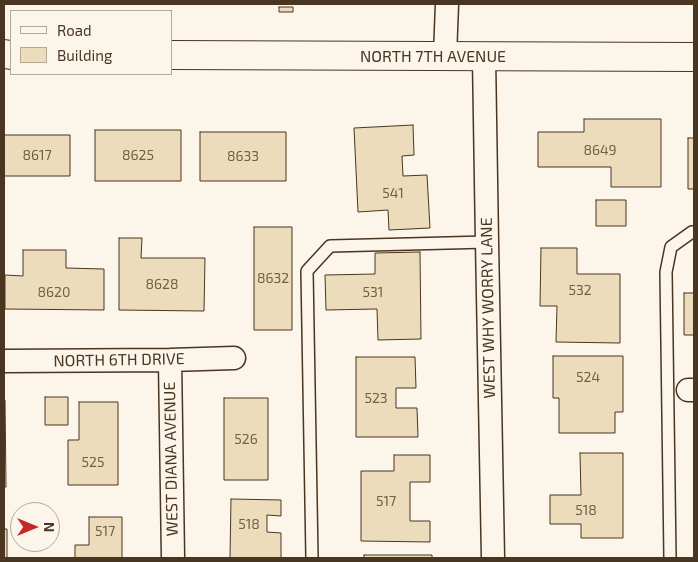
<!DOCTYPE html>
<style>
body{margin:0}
#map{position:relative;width:698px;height:562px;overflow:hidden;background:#fbf6e9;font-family:"Exo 2",sans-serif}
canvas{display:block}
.frame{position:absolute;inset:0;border:5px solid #4a3520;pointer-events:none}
.legend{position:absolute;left:10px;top:10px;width:162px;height:65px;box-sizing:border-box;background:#fbf6e9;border:1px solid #b4a999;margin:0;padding:6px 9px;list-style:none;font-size:15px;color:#4a3520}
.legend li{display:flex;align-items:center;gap:10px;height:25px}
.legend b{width:25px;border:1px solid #b4a999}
.north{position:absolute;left:10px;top:502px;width:50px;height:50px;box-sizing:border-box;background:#fbf6e9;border:1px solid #b4a999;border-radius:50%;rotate:90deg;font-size:14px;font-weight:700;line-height:20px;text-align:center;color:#4a3520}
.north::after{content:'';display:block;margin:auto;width:18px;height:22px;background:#c62828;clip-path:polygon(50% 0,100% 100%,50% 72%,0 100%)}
</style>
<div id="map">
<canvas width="698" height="562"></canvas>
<div class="frame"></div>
<ul class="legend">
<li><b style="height:6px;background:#fbf6e9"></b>Road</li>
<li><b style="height:14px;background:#ecdcbc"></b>Building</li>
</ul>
<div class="north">N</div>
</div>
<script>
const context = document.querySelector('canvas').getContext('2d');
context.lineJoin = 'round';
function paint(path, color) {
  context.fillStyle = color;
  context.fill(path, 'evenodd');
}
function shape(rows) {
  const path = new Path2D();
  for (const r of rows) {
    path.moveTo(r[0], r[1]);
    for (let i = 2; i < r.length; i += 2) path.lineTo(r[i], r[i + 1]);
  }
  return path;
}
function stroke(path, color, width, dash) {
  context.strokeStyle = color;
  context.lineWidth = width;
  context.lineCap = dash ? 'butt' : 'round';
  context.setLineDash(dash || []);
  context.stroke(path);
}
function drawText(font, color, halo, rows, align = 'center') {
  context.font = font + ' "Exo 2",sans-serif';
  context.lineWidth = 4;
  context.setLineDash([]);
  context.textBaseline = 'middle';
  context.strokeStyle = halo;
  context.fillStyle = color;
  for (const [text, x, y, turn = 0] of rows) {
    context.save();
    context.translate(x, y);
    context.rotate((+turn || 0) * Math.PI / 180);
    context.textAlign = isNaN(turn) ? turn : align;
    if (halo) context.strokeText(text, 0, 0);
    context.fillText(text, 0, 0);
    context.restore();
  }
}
const building = shape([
 [279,7,293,7,293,12,279,12,279,7],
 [584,119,661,119,661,187,611,187,611,167,538,167,538,132,584,132,584,119],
 [413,125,414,155,402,156,403,176,427,175,430,228,389,230,388,210,358,212,354,128,413,125],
 [95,130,181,130,181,181,95,181,95,130],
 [200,132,286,132,286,181,200,181,200,132],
 [4,135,70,135,70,176,4,176,4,135],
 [688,138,694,138,694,189,688,189,688,138],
 [596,200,626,200,626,226,596,226,596,200],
 [254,227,292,227,292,330,254,330,254,227],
 [119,238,142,238,141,258,205,258,204,311,119,310,119,238],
 [541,248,577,248,577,274,620,274,620,343,556,342,557,306,540,306,541,248],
 [23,250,66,250,66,268,104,269,104,310,5,309,5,275,23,276,23,250],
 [420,252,421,339,378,340,377,309,326,310,325,275,375,274,375,253,420,252],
 [684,293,694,293,694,335,684,335,684,293],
 [553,356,623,356,623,412,615,412,615,433,559,433,559,398,553,398,553,356],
 [356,357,415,357,416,388,396,388,396,408,417,408,418,437,356,437,356,357],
 [45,397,68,397,68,425,45,425,45,397],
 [224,398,268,398,268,480,224,480,224,398],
 [4,400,5,400,6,487,4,487,4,400],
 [79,402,118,402,118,485,68,485,68,440,79,440,79,402],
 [580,453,623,453,623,538,581,538,581,524,550,524,550,495,581,495,580,453],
 [394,455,430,455,430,482,410,482,410,521,430,521,430,542,361,541,361,471,394,471,394,455],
 [231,499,281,500,281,516,267,515,267,532,281,533,281,558,230,558,231,499],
 [89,517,122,517,122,558,75,558,75,545,89,545,89,517],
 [4,529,7,529,7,558,4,558,4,529],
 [364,555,432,555,432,558,364,558,364,555]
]);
const lane = shape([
 [312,558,307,271,330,246,487,242],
 [670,558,666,272,671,247,692,232,694,232]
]);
const street = shape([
 [445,56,447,4],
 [484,57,487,242,493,558],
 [170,360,173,558],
 [4,361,170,360,234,358],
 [688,390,694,390]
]);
const secondary = shape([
 [4,54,11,55],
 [171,55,694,57]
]);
const numberNames = [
 ["8649",600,150],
 ["8617",37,155],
 ["8625",138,155],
 ["8633",243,156],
 ["541",393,193],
 ["8632",273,278],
 ["8628",162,284],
 ["532",580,290],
 ["8620",54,292],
 ["531",373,292],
 ["524",588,377],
 ["523",376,398],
 ["526",246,439],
 ["525",93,462],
 ["517",386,501],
 ["518",586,510],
 ["518",249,524],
 ["517",105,531]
];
const streetNames = [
 ["NORTH 7TH AVENUE",433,57],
 ["WEST WHY WORRY LANE",488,308,-91],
 ["NORTH 6TH DRIVE",119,360,-1],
 ["WEST DIANA AVENUE",171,459,-91]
];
paint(building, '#ecdcbc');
stroke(building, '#4a3520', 1);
stroke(lane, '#4a3520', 14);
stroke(street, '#4a3520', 25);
stroke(secondary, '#4a3520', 30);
stroke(lane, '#fbf6e9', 11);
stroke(street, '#fbf6e9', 22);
stroke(secondary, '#fbf6e9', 28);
drawText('14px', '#725f47', null, numberNames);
drawText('16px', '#4a3520', '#fbf6e9', streetNames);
</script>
